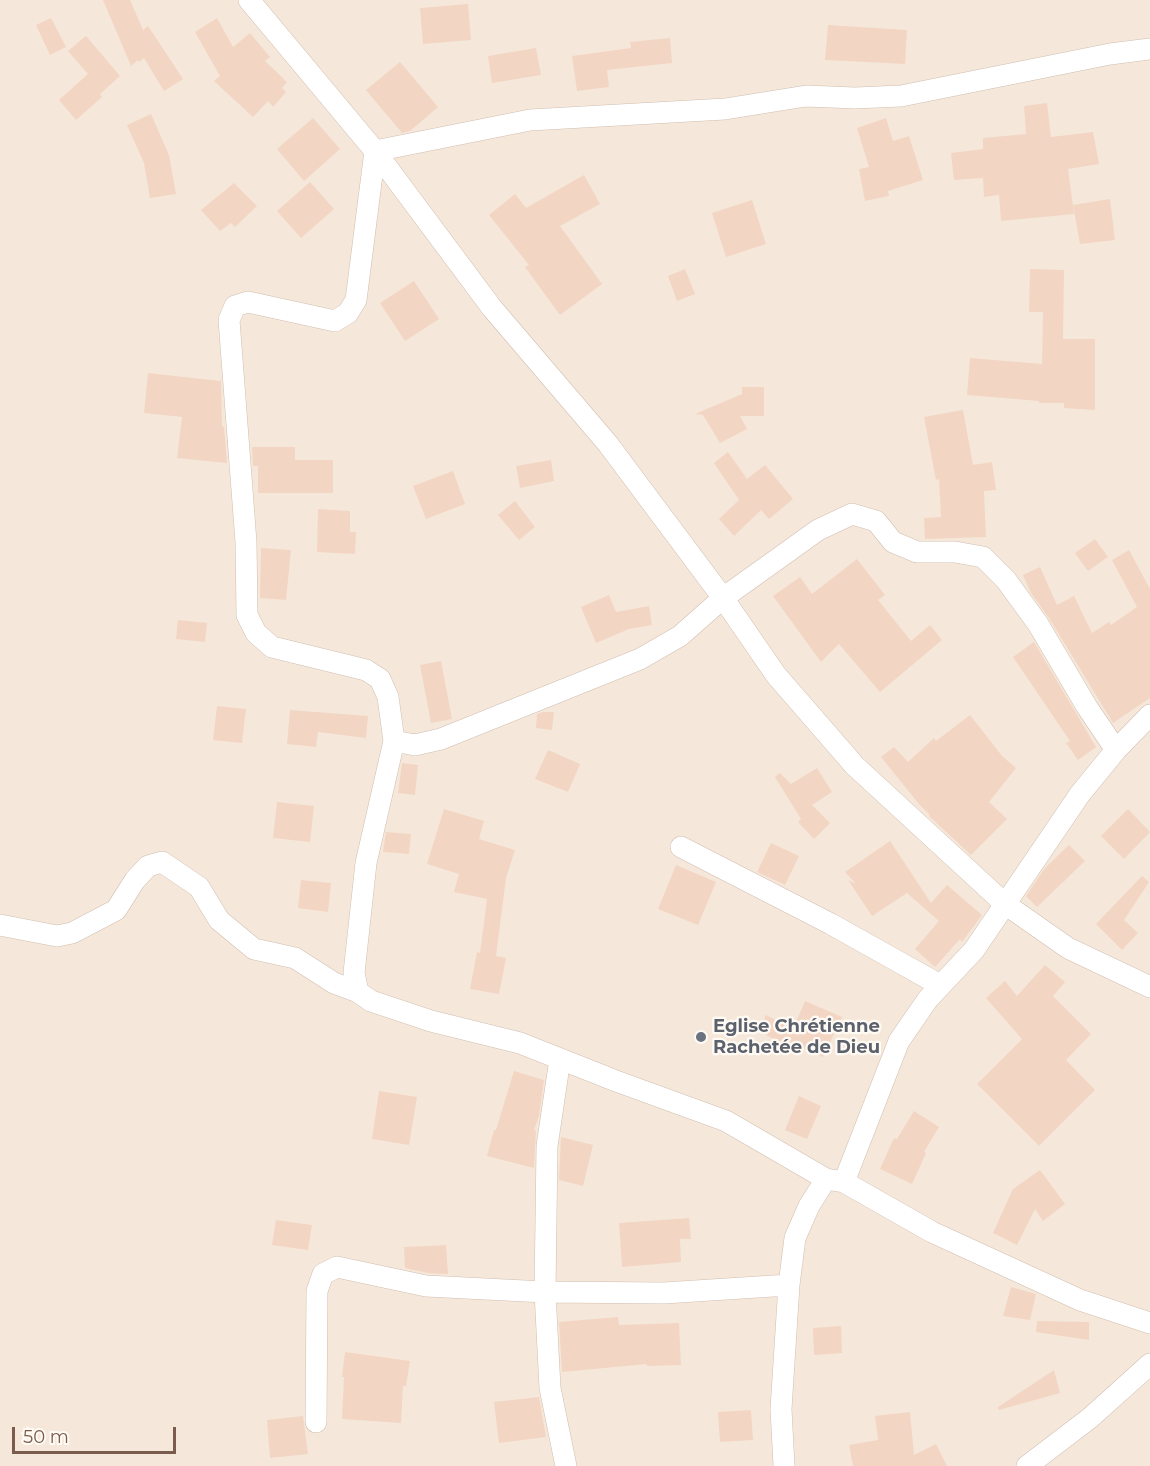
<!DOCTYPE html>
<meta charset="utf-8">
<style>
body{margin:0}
#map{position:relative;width:1150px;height:1466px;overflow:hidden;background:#fdf6ec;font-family:Montserrat,sans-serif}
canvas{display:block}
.scale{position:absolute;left:12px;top:1427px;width:164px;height:27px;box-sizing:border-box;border:3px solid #7a5c4d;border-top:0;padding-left:8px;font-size:18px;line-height:21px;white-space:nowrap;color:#7a5c4d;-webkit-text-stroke:4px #fffaf3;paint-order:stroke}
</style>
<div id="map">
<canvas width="1150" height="1466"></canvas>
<div class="scale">50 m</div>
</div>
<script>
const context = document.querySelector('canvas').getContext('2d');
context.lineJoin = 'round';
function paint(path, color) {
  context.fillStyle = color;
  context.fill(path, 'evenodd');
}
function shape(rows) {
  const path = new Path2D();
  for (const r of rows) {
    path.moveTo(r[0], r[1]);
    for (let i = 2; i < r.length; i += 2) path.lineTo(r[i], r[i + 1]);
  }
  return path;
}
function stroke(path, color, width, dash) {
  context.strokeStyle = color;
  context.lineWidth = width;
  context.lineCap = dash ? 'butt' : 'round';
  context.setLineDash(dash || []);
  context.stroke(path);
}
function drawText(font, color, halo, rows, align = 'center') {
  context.font = font + ' Montserrat,sans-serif';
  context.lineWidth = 4.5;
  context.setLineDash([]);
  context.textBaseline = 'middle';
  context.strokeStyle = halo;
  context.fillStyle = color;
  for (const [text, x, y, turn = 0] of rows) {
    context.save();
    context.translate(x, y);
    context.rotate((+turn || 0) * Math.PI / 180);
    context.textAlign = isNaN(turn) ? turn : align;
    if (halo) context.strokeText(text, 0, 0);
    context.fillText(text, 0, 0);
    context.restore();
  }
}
const residential = shape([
 [0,0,1150,0,1150,1466,0,1466]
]);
const building = shape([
 [103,0,130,0,143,30,148,26,183,79,164,91,144,58,139,62,138,60,131,66],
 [468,4,471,40,423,44,420,8],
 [51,18,66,47,50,55,36,25],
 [217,18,233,47,250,33,270,57,265,61,287,82,282,88,286,92,273,107,268,101,253,117,214,81,220,76,195,32],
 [828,25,907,30,905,64,825,60],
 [86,36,120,76,100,94,102,97,76,120,59,100,88,74,68,51],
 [670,38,672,63,607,70,609,87,577,91,572,56,631,48,630,42],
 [536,48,541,75,492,83,488,56],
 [400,62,438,107,410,131,402,133,366,90],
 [1047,103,1051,137,1093,132,1099,164,1068,169,1074,214,1001,221,999,195,984,197,983,178,954,180,951,153,983,149,983,138,1026,134,1024,106],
 [151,114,169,155,176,194,150,198,144,163,127,125],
 [313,118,340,149,304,181,277,149],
 [886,118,893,141,909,136,923,180,888,191,889,196,865,201,859,169,869,167,857,128],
 [584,175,600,204,560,226,602,284,560,315,525,267,529,265,489,215,515,194,526,208],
 [310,182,334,209,301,238,277,211],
 [234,183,257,206,235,227,231,223,220,231,201,210],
 [1110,199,1115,240,1080,244,1073,205],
 [752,200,766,244,726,257,712,213],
 [685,269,695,294,677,301,668,276],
 [1030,269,1064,270,1063,339,1095,339,1095,410,1064,408,1064,403,1039,403,1039,401,967,395,970,358,1042,364,1043,312,1029,312],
 [414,281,439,319,405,341,380,303],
 [148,373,221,381,222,426,224,427,227,463,177,458,182,417,144,413],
 [742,387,764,387,764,416,740,416,747,429,720,443,703,415,695,414,742,394],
 [963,410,973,465,992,462,996,490,984,491,986,537,925,539,924,518,941,517,939,479,936,480,924,417],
 [252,447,295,447,295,460,333,460,333,493,258,493,258,466,253,466],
 [728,452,747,479,765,465,793,499,769,519,761,510,734,536,719,519,739,500,714,463],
 [551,460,554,481,520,488,516,466],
 [453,471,465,504,426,519,413,486],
 [515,501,535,527,519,540,498,515],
 [318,509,350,511,350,532,356,532,355,554,317,552],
 [1095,539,1108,557,1088,571,1075,553],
 [261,548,291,550,286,600,260,598],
 [1129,550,1150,589,1150,698,1113,723,1049,618,1031,593,1023,575,1040,567,1057,605,1074,596,1092,633,1109,622,1111,625,1137,607,1112,560],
 [857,559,885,595,878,600,911,641,930,625,942,640,880,692,839,644,821,662,773,596,800,577,812,594],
 [609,595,616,612,649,606,652,625,629,629,596,643,581,607],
 [178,620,207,623,205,642,176,639],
 [1034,642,1096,747,1078,760,1066,743,1070,741,1013,657],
 [441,661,452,719,431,723,420,665],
 [217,706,246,709,242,743,213,740],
 [290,710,368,716,366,738,318,732,316,747,287,744],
 [543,712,554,712,552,730,536,728,537,714],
 [970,715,1002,756,1016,768,989,802,1007,819,971,855,929,816,930,815,919,804,881,757,894,747,908,762,934,738,936,741],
 [548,750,580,764,568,792,535,779],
 [402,763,418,765,415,795,398,793],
 [817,768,832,792,812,805,830,823,814,839,798,822,801,819,775,777,780,773,791,784],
 [277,802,314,806,310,842,273,838],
 [444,809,484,821,479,839,515,850,506,878,496,956,506,958,499,994,470,989,477,952,480,953,487,899,454,892,459,874,427,864],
 [1128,809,1150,832,1124,859,1101,836],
 [386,832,411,834,409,854,383,852],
 [890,841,931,903,947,885,982,915,962,942,960,939,935,967,915,949,939,921,907,893,872,916,848,880,856,884,845,872],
 [771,843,799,856,785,885,757,872],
 [1069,845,1085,861,1037,907,1026,896,1045,868],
 [676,865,716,882,698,925,658,909],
 [1142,876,1149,882,1124,920,1138,933,1122,950,1096,924],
 [301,880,331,883,328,912,298,908],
 [1045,965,1065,982,1053,996,1091,1034,1066,1060,1095,1090,1039,1146,977,1084,1022,1039,986,998,1005,981,1017,996],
 [805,1001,842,1017,823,1057,800,1047,798,1051,758,1031,766,1015,793,1029],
 [514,1071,544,1080,539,1116,534,1130,536,1131,534,1168,487,1156,494,1130,496,1130],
 [379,1091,417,1097,409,1145,372,1139],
 [799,1096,821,1106,807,1139,785,1130],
 [914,1111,939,1127,924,1152,926,1153,912,1184,880,1169,894,1138,897,1139],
 [561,1137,593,1145,583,1186,559,1180],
 [1040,1170,1065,1204,1043,1221,1035,1209,1017,1245,993,1233,1013,1189],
 [689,1218,691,1239,680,1239,681,1262,622,1267,619,1223],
 [276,1220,312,1225,308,1250,272,1245],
 [446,1245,448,1274,428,1273,405,1268,404,1247],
 [1011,1287,1036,1294,1030,1320,1003,1316],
 [618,1317,619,1325,679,1323,681,1365,647,1366,647,1364,562,1372,559,1322],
 [1037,1321,1089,1322,1089,1340,1036,1332],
 [841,1326,842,1353,814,1355,813,1328],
 [345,1352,410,1361,406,1386,403,1386,401,1423,342,1419,344,1377,342,1377],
 [1054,1370,1060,1393,999,1410,998,1407],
 [539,1397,546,1437,499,1443,494,1402],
 [751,1410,753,1440,720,1442,718,1412],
 [910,1412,914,1455,936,1444,947,1466,853,1466,849,1445,878,1440,875,1416],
 [303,1416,308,1454,270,1458,267,1420]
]);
const minor = shape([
 [249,0,375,151,356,300,348,313,335,321,248,302,235,306,229,320,246,542,247,615,256,633,272,647,366,670,380,679,388,697,394,741],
 [1150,49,1110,54,901,96,855,98,806,96,725,109,530,120,375,151,492,308,608,444,723,598,776,675,855,766,1005,904,1068,948,1150,987],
 [1116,750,1087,707,1038,624,1006,580,983,557,955,552,917,552,893,542,876,521,852,514,818,530,723,598,680,636,640,659,441,739,415,745,394,741,366,863,354,973,358,992,371,1001,431,1021,520,1043,616,1081,726,1121,826,1179,844,1182,932,1232,1080,1300,1150,1323],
 [681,847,831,924,940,985],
 [0,925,57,936,72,933,116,910,135,880,148,866,162,862,199,887,219,920,254,949,295,958,334,983,358,992],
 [560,1059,547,1146,545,1292,550,1388,566,1466],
 [844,1182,899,1041,928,999,974,950,1080,794,1116,750,1150,715],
 [316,1422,317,1291,323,1274,337,1267,426,1286,545,1292,664,1293,789,1285],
 [784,1466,781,1409,789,1285,795,1238,809,1206,826,1179],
 [1027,1466,1090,1418,1150,1364]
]);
const markers = [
 [701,1037,6,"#6b7280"]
];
const worshipNames = [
 ["Eglise Chrétienne",713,1027],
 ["Rachetée de Dieu",713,1048]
];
paint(residential, '#f5e8da');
paint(building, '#f3d5c3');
stroke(minor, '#d1beb0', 22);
stroke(minor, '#fff', 21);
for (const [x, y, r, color] of markers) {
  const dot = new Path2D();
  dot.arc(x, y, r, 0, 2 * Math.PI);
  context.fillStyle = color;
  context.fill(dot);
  stroke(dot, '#fffaf3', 2);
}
drawText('bold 18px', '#5b616d', '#fffaf3', worshipNames, 'left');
</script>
